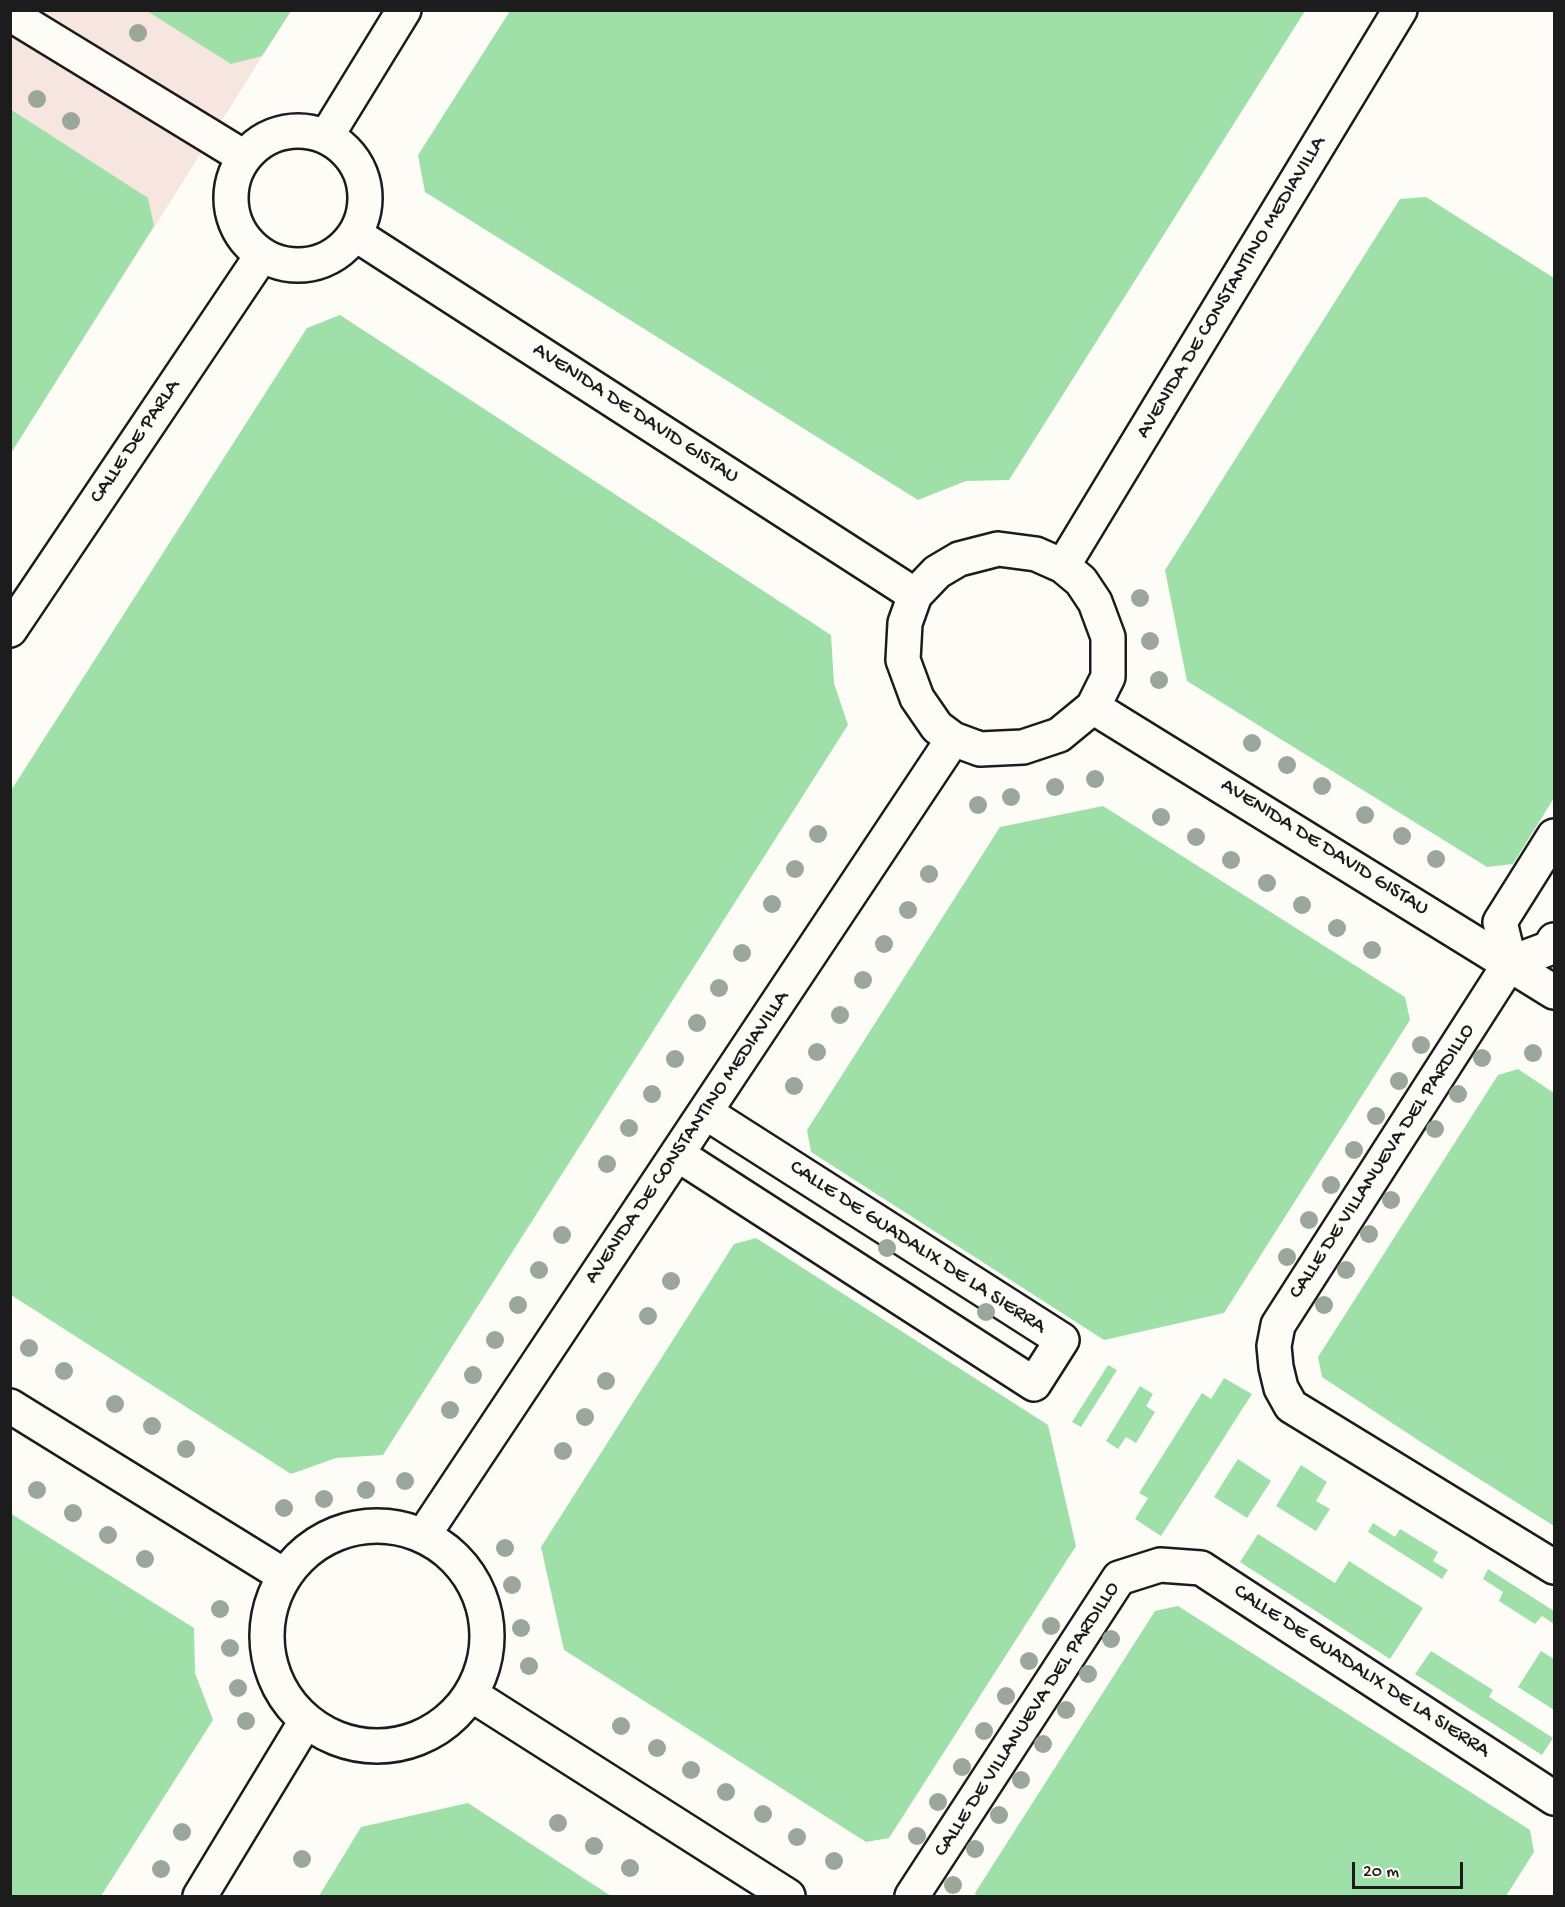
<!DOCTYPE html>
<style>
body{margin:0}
#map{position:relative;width:1565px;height:1907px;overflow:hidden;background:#fdfcf7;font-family:"Gochi Hand",sans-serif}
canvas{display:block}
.frame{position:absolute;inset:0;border:12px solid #1c1c1c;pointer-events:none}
.scale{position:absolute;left:1352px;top:1862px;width:111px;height:27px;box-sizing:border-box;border:3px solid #1c1c1c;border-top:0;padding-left:8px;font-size:18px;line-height:21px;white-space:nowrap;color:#1c1c1c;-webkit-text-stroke:4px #fdfcf7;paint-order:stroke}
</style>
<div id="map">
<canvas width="1565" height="1907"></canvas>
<div class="frame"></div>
<div class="scale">20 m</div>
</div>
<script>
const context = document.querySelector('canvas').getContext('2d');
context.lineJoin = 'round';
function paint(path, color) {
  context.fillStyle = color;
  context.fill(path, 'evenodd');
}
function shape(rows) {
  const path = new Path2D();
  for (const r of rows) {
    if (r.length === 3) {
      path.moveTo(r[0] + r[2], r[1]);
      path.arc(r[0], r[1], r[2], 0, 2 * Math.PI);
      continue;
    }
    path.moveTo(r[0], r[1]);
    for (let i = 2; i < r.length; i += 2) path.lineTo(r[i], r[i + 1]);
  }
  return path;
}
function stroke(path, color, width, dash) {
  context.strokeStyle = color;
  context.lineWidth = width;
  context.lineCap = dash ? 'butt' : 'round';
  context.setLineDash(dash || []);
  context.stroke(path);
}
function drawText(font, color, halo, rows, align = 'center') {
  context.font = font + ' "Gochi Hand",sans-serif';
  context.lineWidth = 4.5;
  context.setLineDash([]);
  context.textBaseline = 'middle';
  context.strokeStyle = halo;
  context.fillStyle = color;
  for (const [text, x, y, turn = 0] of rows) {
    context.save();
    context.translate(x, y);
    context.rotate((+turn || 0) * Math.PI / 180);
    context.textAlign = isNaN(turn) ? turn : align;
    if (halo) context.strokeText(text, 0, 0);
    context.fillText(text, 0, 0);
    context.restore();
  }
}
const built = shape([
 [11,11,291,11,11,453]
]);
const green = shape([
 [147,11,291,11,262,56,231,64],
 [510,11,510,10,1305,11,1009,480,966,481,918,500,425,192,418,155],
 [10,109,148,198,154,226,11,453],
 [1426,197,1554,278,1554,798,1513,864,1487,867,1187,681,1165,570,1400,199],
 [340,315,831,635,834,683,848,725,383,1455,336,1458,291,1474,11,1295,10,792,307,328],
 [1103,806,1405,997,1410,1020,1224,1313,1104,1340,811,1152,807,1130,1000,827],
 [1518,1069,1554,1093,1554,1526,1427,1446,1322,1377,1318,1357,1498,1075],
 [756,1238,1048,1425,1076,1546,889,1838,866,1842,564,1650,541,1547,734,1244],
 [1108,1365,1117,1370,1081,1427,1072,1422],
 [1224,1378,1252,1394,1161,1536,1135,1519,1148,1498,1139,1493,1202,1393,1211,1399],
 [1140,1386,1153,1394,1146,1406,1155,1412,1136,1443,1126,1437,1118,1449,1106,1441],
 [1238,1459,1271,1481,1247,1518,1214,1497],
 [1301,1465,1327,1482,1316,1501,1330,1509,1316,1531,1276,1506],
 [10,1513,194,1628,195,1673,213,1720,101,1896,11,1896],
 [1373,1523,1395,1537,1400,1529,1438,1552,1433,1561,1448,1570,1442,1579,1368,1532],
 [1258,1534,1335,1583,1349,1561,1423,1608,1390,1659,1240,1562],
 [1488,1569,1554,1611,1554,1624,1542,1616,1535,1624,1499,1601,1503,1592,1483,1579],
 [1178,1606,1530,1830,1534,1852,1506,1896,976,1896,975,1893,1155,1611],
 [1431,1651,1493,1690,1489,1697,1553,1738,1542,1755,1415,1674],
 [1541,1651,1554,1659,1554,1710,1518,1687],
 [468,1803,611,1896,319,1896,361,1827]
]);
const minor = shape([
 [10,14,244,157],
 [298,198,67],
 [326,137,404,10],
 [355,234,915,595],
 [998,549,1036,554,1063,566,1081,581,1095,602,1108,637,1108,677,1093,707,1059,735,1023,747,980,749,953,739,937,727,917,698,903,660,905,623,915,595,937,572,959,559,998,549],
 [1063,566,1400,10],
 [10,630,262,255],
 [1093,707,1554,992],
 [1554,940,1550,948,1510,963,1278,1325,1274,1346,1276,1367,1281,1388,1291,1406,1554,1567],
 [1510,963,1500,922,1554,836],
 [677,1154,1034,1384,1062,1340,705,1112],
 [10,1406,285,1576],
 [377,1636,110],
 [423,1536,953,739],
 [472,1695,788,1896],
 [200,1896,306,1721],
 [912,1896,1119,1578,1160,1565,1201,1568,1554,1798]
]);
const trees = [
 [138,33],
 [37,99],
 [71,121],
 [1140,598],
 [1150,641],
 [1159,680],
 [1252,743],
 [1287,765],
 [1095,779],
 [1322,786],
 [1055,787],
 [1011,797],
 [978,805],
 [1365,815],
 [1161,817],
 [818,834],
 [1402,836],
 [1196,837],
 [1436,859],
 [1231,860],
 [795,869],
 [929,874],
 [1267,883],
 [772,904],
 [1302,905],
 [908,910],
 [1337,928],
 [884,944],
 [1372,950],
 [742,953],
 [863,980],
 [719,988],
 [840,1015],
 [697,1023],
 [1421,1045],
 [817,1052],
 [1533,1053],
 [1482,1058],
 [675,1059],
 [1399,1081],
 [794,1086],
 [652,1094],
 [1458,1094],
 [1376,1116],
 [629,1128],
 [1435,1129],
 [1354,1150],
 [607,1164],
 [1331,1185],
 [1391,1200],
 [1309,1220],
 [1369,1234],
 [562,1235],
 [887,1248],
 [1287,1257],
 [539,1270],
 [1346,1270],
 [671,1281],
 [518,1305],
 [1324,1305],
 [986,1312],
 [648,1316],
 [495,1340],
 [29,1348],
 [64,1371],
 [473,1375],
 [606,1381],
 [115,1404],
 [450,1410],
 [585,1417],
 [152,1426],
 [186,1449],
 [563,1451],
 [405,1481],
 [37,1490],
 [366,1490],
 [324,1499],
 [284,1508],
 [73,1513],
 [108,1535],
 [505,1548],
 [145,1559],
 [512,1585],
 [220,1609],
 [1051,1626],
 [521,1628],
 [1111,1639],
 [230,1648],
 [1029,1661],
 [529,1666],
 [1088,1674],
 [238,1688],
 [1006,1696],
 [1066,1710],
 [246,1721],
 [621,1726],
 [984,1731],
 [1043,1744],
 [657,1748],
 [962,1767],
 [691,1770],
 [1021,1780],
 [726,1792],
 [938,1802],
 [763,1814],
 [999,1815],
 [558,1823],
 [182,1832],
 [917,1836],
 [797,1837],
 [594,1846],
 [975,1849],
 [302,1859],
 [834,1861],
 [630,1868],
 [161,1869],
 [953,1885]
];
const streetNames = [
 ["AVENIDA DE CONSTANTINO MEDIAVILLA",1232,288,-59],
 ["AVENIDA DE DAVID GISTAU",635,414,33],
 ["CALLE DE PARLA",136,442,-56],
 ["AVENIDA DE DAVID GISTAU",1324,848,32],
 ["AVENIDA DE CONSTANTINO MEDIAVILLA",688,1138,-56],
 ["CALLE DE VILLANUEVA DEL PARDILLO",1383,1162,-57],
 ["CALLE DE GUADALIX DE LA SIERRA",917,1248,33],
 ["CALLE DE GUADALIX DE LA SIERRA",1361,1672,33],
 ["CALLE DE VILLANUEVA DEL PARDILLO",1028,1720,-57]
];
paint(built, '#f7e5e0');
paint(green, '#9fe0a9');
stroke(minor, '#1c1c1c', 38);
stroke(minor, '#fdfcf7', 33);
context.fillStyle = '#9ba79a';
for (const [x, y] of trees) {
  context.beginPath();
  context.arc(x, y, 9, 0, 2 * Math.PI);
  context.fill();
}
drawText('21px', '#1c1c1c', '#fdfcf7', streetNames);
</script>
